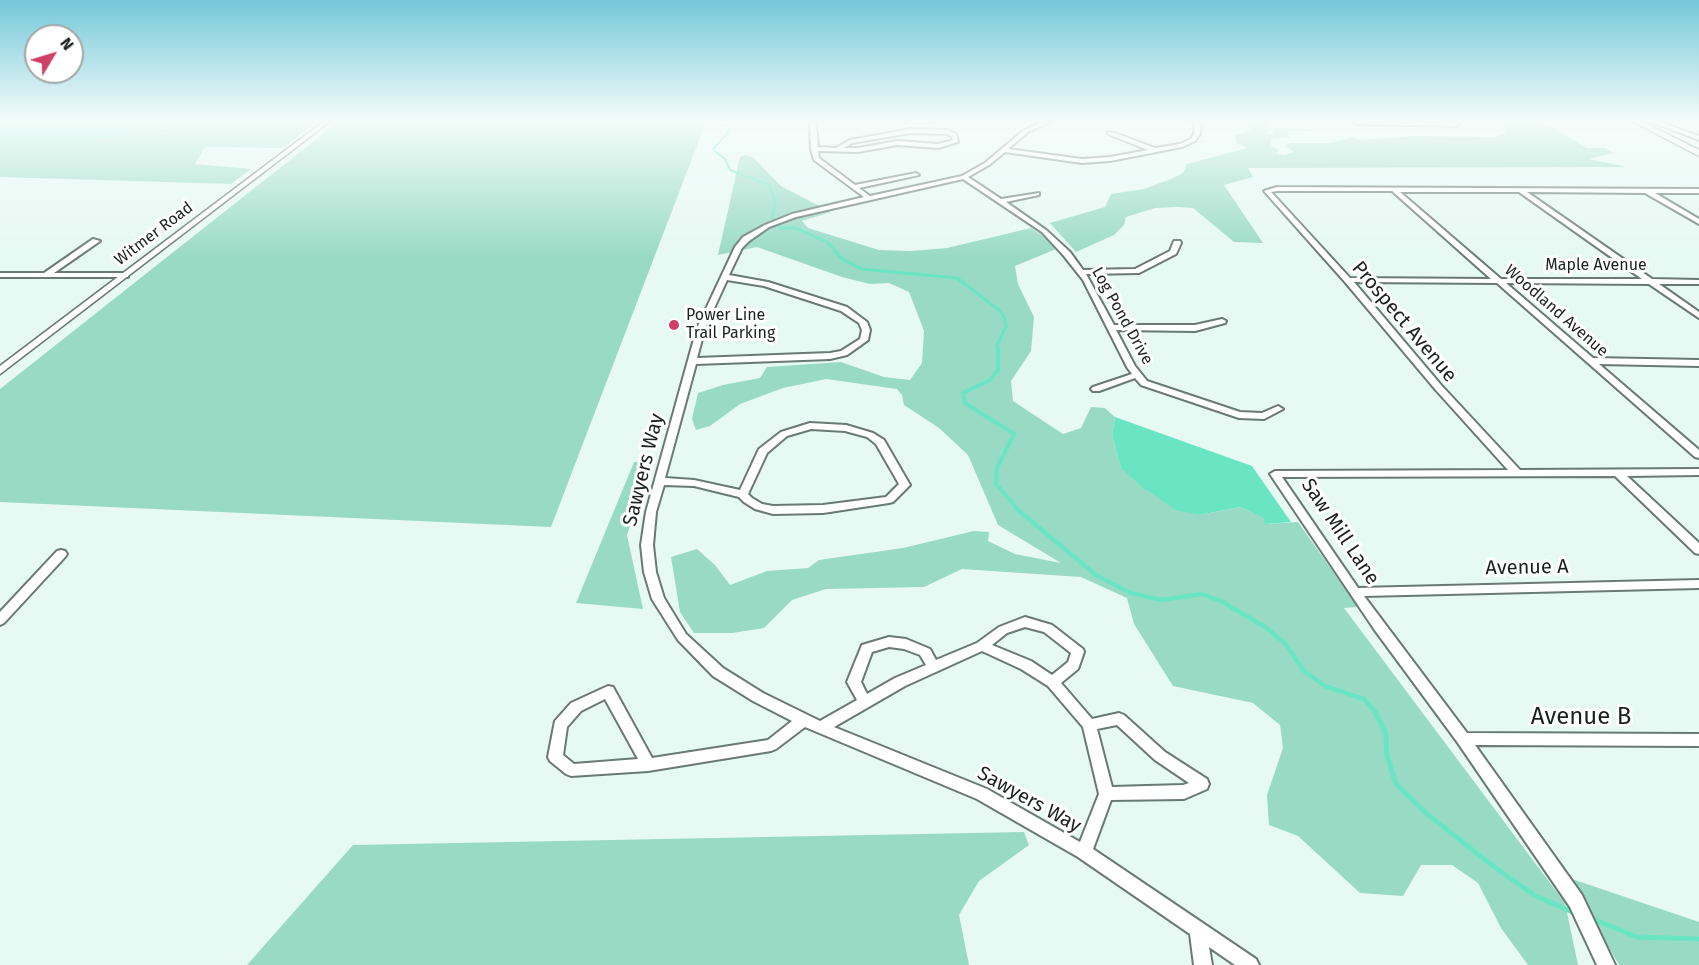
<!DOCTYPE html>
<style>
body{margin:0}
#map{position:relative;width:1699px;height:965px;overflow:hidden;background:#e7f9f3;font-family:"Fira Sans",sans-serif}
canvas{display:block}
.north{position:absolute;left:24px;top:24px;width:60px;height:60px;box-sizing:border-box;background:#fff;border:2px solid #a3a6a5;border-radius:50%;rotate:52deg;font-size:16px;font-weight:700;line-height:24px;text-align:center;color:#1a211f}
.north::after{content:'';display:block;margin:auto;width:21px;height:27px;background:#cf4067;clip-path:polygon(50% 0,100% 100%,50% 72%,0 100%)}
</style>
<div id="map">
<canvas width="1699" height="965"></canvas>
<div class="north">N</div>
</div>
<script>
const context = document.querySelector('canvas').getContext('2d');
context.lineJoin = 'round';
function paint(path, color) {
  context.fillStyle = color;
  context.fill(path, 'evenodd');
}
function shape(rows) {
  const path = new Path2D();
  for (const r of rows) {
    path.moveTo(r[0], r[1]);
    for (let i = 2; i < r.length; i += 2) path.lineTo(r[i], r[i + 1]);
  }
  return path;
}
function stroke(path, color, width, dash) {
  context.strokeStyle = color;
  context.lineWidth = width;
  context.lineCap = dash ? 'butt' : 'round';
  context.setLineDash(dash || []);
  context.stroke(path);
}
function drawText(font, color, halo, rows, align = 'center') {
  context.font = font + ' "Fira Sans",sans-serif';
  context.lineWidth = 6;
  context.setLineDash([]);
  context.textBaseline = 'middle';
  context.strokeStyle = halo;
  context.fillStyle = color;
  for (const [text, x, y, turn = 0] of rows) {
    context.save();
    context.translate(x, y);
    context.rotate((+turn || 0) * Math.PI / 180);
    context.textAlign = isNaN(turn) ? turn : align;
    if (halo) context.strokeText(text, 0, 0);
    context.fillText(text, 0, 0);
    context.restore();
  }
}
const green = shape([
 [0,122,316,122,283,148,205,147,195,164,251,169,231,184,0,177],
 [338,122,706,122,551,527,0,502,0,389],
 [1243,122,1267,122,1270,128,1267,134,1271,135,1275,129,1285,128,1307,128,1317,131,1288,131,1289,137,1271,139,1271,146,1278,149,1276,154,1285,155,1294,152,1286,146,1290,143,1331,143,1353,137,1360,140,1414,136,1493,137,1505,133,1505,128,1494,122,1543,122,1587,148,1605,148,1614,153,1589,159,1627,167,1248,168,1253,177,1224,185,1263,243,1234,242,1193,208,1177,207,1155,208,1126,217,1124,225,1114,235,1076,252,1050,223,1105,207,1111,194,1144,189,1171,179,1183,173,1187,164,1248,148,1237,143,1235,138,1235,135,1253,130],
 [746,155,753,157,781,186,831,212,802,221,808,228,879,250,911,251,947,248,1031,228,1045,237,1056,249,1015,266,1018,284,1034,317,1031,351,1011,381,1013,401,1063,434,1081,428,1091,407,1105,408,1115,417,1112,435,1121,468,1200,515,1240,507,1265,518,1265,524,1298,522,1358,607,1344,608,1565,903,1578,965,1528,965,1501,928,1478,883,1452,865,1421,865,1403,896,1360,893,1298,836,1269,825,1267,795,1283,748,1280,725,1253,703,1173,686,1134,624,1127,598,1081,577,962,569,924,587,826,589,792,600,764,628,732,633,694,633,680,612,671,557,697,549,715,565,730,585,767,571,808,568,819,560,903,548,974,531,989,532,988,541,1015,554,1061,563,998,525,968,455,939,428,904,405,902,395,897,389,826,379,783,388,740,404,710,426,696,430,692,419,698,393,723,385,760,378,767,367,841,362,884,377,910,380,922,363,924,331,909,292,889,283,870,284,842,277,757,247,718,255,740,157],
 [652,461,627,535,643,609,576,603,634,462],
 [1024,832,1029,845,979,881,959,915,969,965,247,965,353,845],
 [1569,878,1699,922,1699,965,1619,965]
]);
const water = shape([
 [145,122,122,137,113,138,0,139,0,127],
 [1115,417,1252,466,1291,522,1265,524,1264,518,1240,507,1200,515,1176,510,1142,487,1121,468,1112,435]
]);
const streamFar4 = shape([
 [707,122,729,127,727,134,713,149],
 [130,130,202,129,275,122],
 [715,151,725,159,730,170,769,185,775,202,772,218,777,224]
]);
const streamFar3 = shape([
 [776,222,780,228,796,228,827,242,842,259,862,269,957,278,999,310,1004,317,1006,326,997,346,999,352]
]);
const streamFar2 = shape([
 [998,350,998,370,990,380,963,393,965,403,1014,434,997,468,996,484,1020,512]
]);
const streamFar1 = shape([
 [1018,510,1096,575,1131,593,1161,600,1202,594,1221,601,1265,627,1285,643,1304,671,1325,686,1364,699,1376,713]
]);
const stream = shape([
 [1375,712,1386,734,1387,756,1396,784,1426,813,1489,863,1534,895,1577,914],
 [1590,918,1637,937,1699,939]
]);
const minor = shape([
 [810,122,816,122,818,147,836,148,850,140,911,129,948,130,956,134,958,142,938,148,897,145,858,152,818,151,819,158,855,185,916,173,919,175,859,188,870,196,962,176,985,163,1024,130,1043,122,1050,122,1028,132,1008,149,1082,159,1110,157,1148,150,1108,134,1108,132,1112,132,1155,148,1180,144,1191,139,1194,134,1195,125,1192,122,1198,122,1201,125,1200,134,1195,141,1182,147,1110,161,1082,163,1005,152,989,165,968,177,1001,199,1039,193,1039,195,1006,202,1046,230,1070,252,1083,270,1135,269,1170,251,1174,241,1180,241,1181,243,1176,254,1139,273,1086,274,1114,325,1195,325,1222,319,1226,321,1225,323,1195,331,1116,330,1135,366,1147,381,1240,412,1262,413,1278,406,1283,409,1264,419,1239,418,1141,385,1135,378,1099,391,1093,391,1091,389,1093,387,1132,374,1127,367,1083,280,1064,256,1042,232,963,179,796,217,769,227,749,241,742,248,729,275,768,282,847,307,867,322,870,330,868,340,847,355,830,359,696,364,665,478,694,480,740,490,759,449,781,432,810,423,846,425,873,433,884,440,910,485,893,502,889,503,823,513,773,514,755,509,744,502,739,497,694,486,664,485,656,512,653,545,656,572,664,598,686,634,723,668,763,693,820,721,857,700,847,682,862,645,889,637,906,639,930,649,936,660,977,643,999,627,1025,617,1052,625,1083,649,1084,652,1078,669,1061,683,1092,719,1119,713,1124,715,1165,752,1207,779,1209,784,1207,789,1184,799,1111,800,1093,849,1256,959,1259,965,1235,965,1209,947,1212,965,1194,965,1190,934,1078,857,977,799,805,727,776,749,771,751,648,771,571,776,566,774,550,761,548,757,555,721,571,703,608,686,613,687,652,758,768,740,792,721,753,701,713,676,678,640,652,599,644,572,641,545,646,512,697,328,735,247,743,237,765,225,792,214,864,197,814,160,811,149,810,122],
 [911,133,947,134,951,136,953,140,938,144,897,141,858,148,844,148,852,143,911,133],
 [727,280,764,286,841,311,859,323,862,330,860,339,841,351,830,353,697,358,705,328,727,280],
 [811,429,845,431,867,437,876,444,899,484,886,497,823,505,773,506,762,504,752,498,748,494,767,453,787,436,811,429],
 [1025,627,1044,632,1071,653,1068,662,1052,675,1031,661,992,645,1007,633,1025,627],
 [889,647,904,649,920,655,926,665,895,678,867,694,861,682,872,652,889,647],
 [982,651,1021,669,1048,686,1083,727,1099,794,1080,842,987,789,834,727,905,686,982,651],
 [605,699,638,759,574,764,563,755,567,727,581,711,605,699],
 [1117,725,1155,760,1189,783,1183,785,1112,787,1097,729,1117,725],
 [1353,122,1456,122,1459,124,1456,126,1356,124,1353,122],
 [1652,122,1659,122,1699,136,1699,140,1652,122],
 [1277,187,1699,189,1699,193,1655,193,1699,219,1699,224,1645,193,1527,192,1652,279,1699,280,1699,284,1659,284,1699,312,1699,318,1649,284,1506,283,1593,358,1699,360,1699,366,1599,364,1699,450,1699,458,1695,457,1497,283,1354,282,1441,385,1520,470,1699,469,1699,475,1627,476,1699,543,1699,554,1695,553,1615,476,1282,477,1358,588,1699,580,1699,588,1364,596,1467,733,1699,734,1699,746,1475,745,1582,895,1615,965,1597,965,1570,907,1458,743,1374,629,1270,474,1275,471,1508,470,1435,389,1345,282,1264,191,1277,187],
 [1277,191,1392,191,1491,279,1350,278,1271,192,1277,191],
 [1400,192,1519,192,1642,279,1501,279,1400,192],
 [93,239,100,241,54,273,128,273,128,277,0,277,0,273,44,273,93,239],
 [61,550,65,551,67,554,65,557,4,623,0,625,0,612,57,551,61,550]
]);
const tertiary = shape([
 [323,122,329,122,0,374,0,366,323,122]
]);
const primary = shape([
 [1634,122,1643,122,1699,150,1699,156,1634,122]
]);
const markers = [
 [674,325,6,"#cf4067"]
];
const farStreetnames = [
 ["Witmer Road",154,234,-37],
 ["Maple Avenue",1596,266],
 ["Woodland Avenue",1556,311,41],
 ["Log Pond Drive",1122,316,61]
];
const farPoinames = [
 ["Power Line",686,316],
 ["Trail Parking",686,334]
];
const streetNames = [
 ["Prospect Avenue",1404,322,50],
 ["Sawyers Way",644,470,-76],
 ["Saw Mill Lane",1340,532,56],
 ["Avenue A",1527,568,-1],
 ["Sawyers Way",1029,800,29]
];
const nearStreetnames = [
 ["Avenue B",1581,717]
];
paint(green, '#99dac5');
paint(water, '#6ae5c3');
stroke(streamFar4, '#6ae5c3', 2);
stroke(streamFar3, '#6ae5c3', 3);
stroke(streamFar2, '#6ae5c3', 4);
stroke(streamFar1, '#6ae5c3', 4.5);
stroke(stream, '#6ae5c3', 5);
stroke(minor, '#697973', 4);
stroke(tertiary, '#697973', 3);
stroke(primary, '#697973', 3);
paint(minor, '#fff');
paint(tertiary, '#fff');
paint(primary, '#fff');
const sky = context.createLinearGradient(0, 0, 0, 257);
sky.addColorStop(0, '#75c8d9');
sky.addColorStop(0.47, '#f4fcfa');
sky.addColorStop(1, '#f4fcfa00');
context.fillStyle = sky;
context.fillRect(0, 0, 1699, 257);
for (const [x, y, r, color] of markers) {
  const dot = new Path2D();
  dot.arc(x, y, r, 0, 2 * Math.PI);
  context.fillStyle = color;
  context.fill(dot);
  stroke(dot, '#fff', 2);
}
drawText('16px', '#1a211f', '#fff', farStreetnames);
drawText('16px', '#1a211f', '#fff', farPoinames, 'left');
drawText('20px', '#1a211f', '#fff', streetNames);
drawText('24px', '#1a211f', '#fff', nearStreetnames);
</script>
